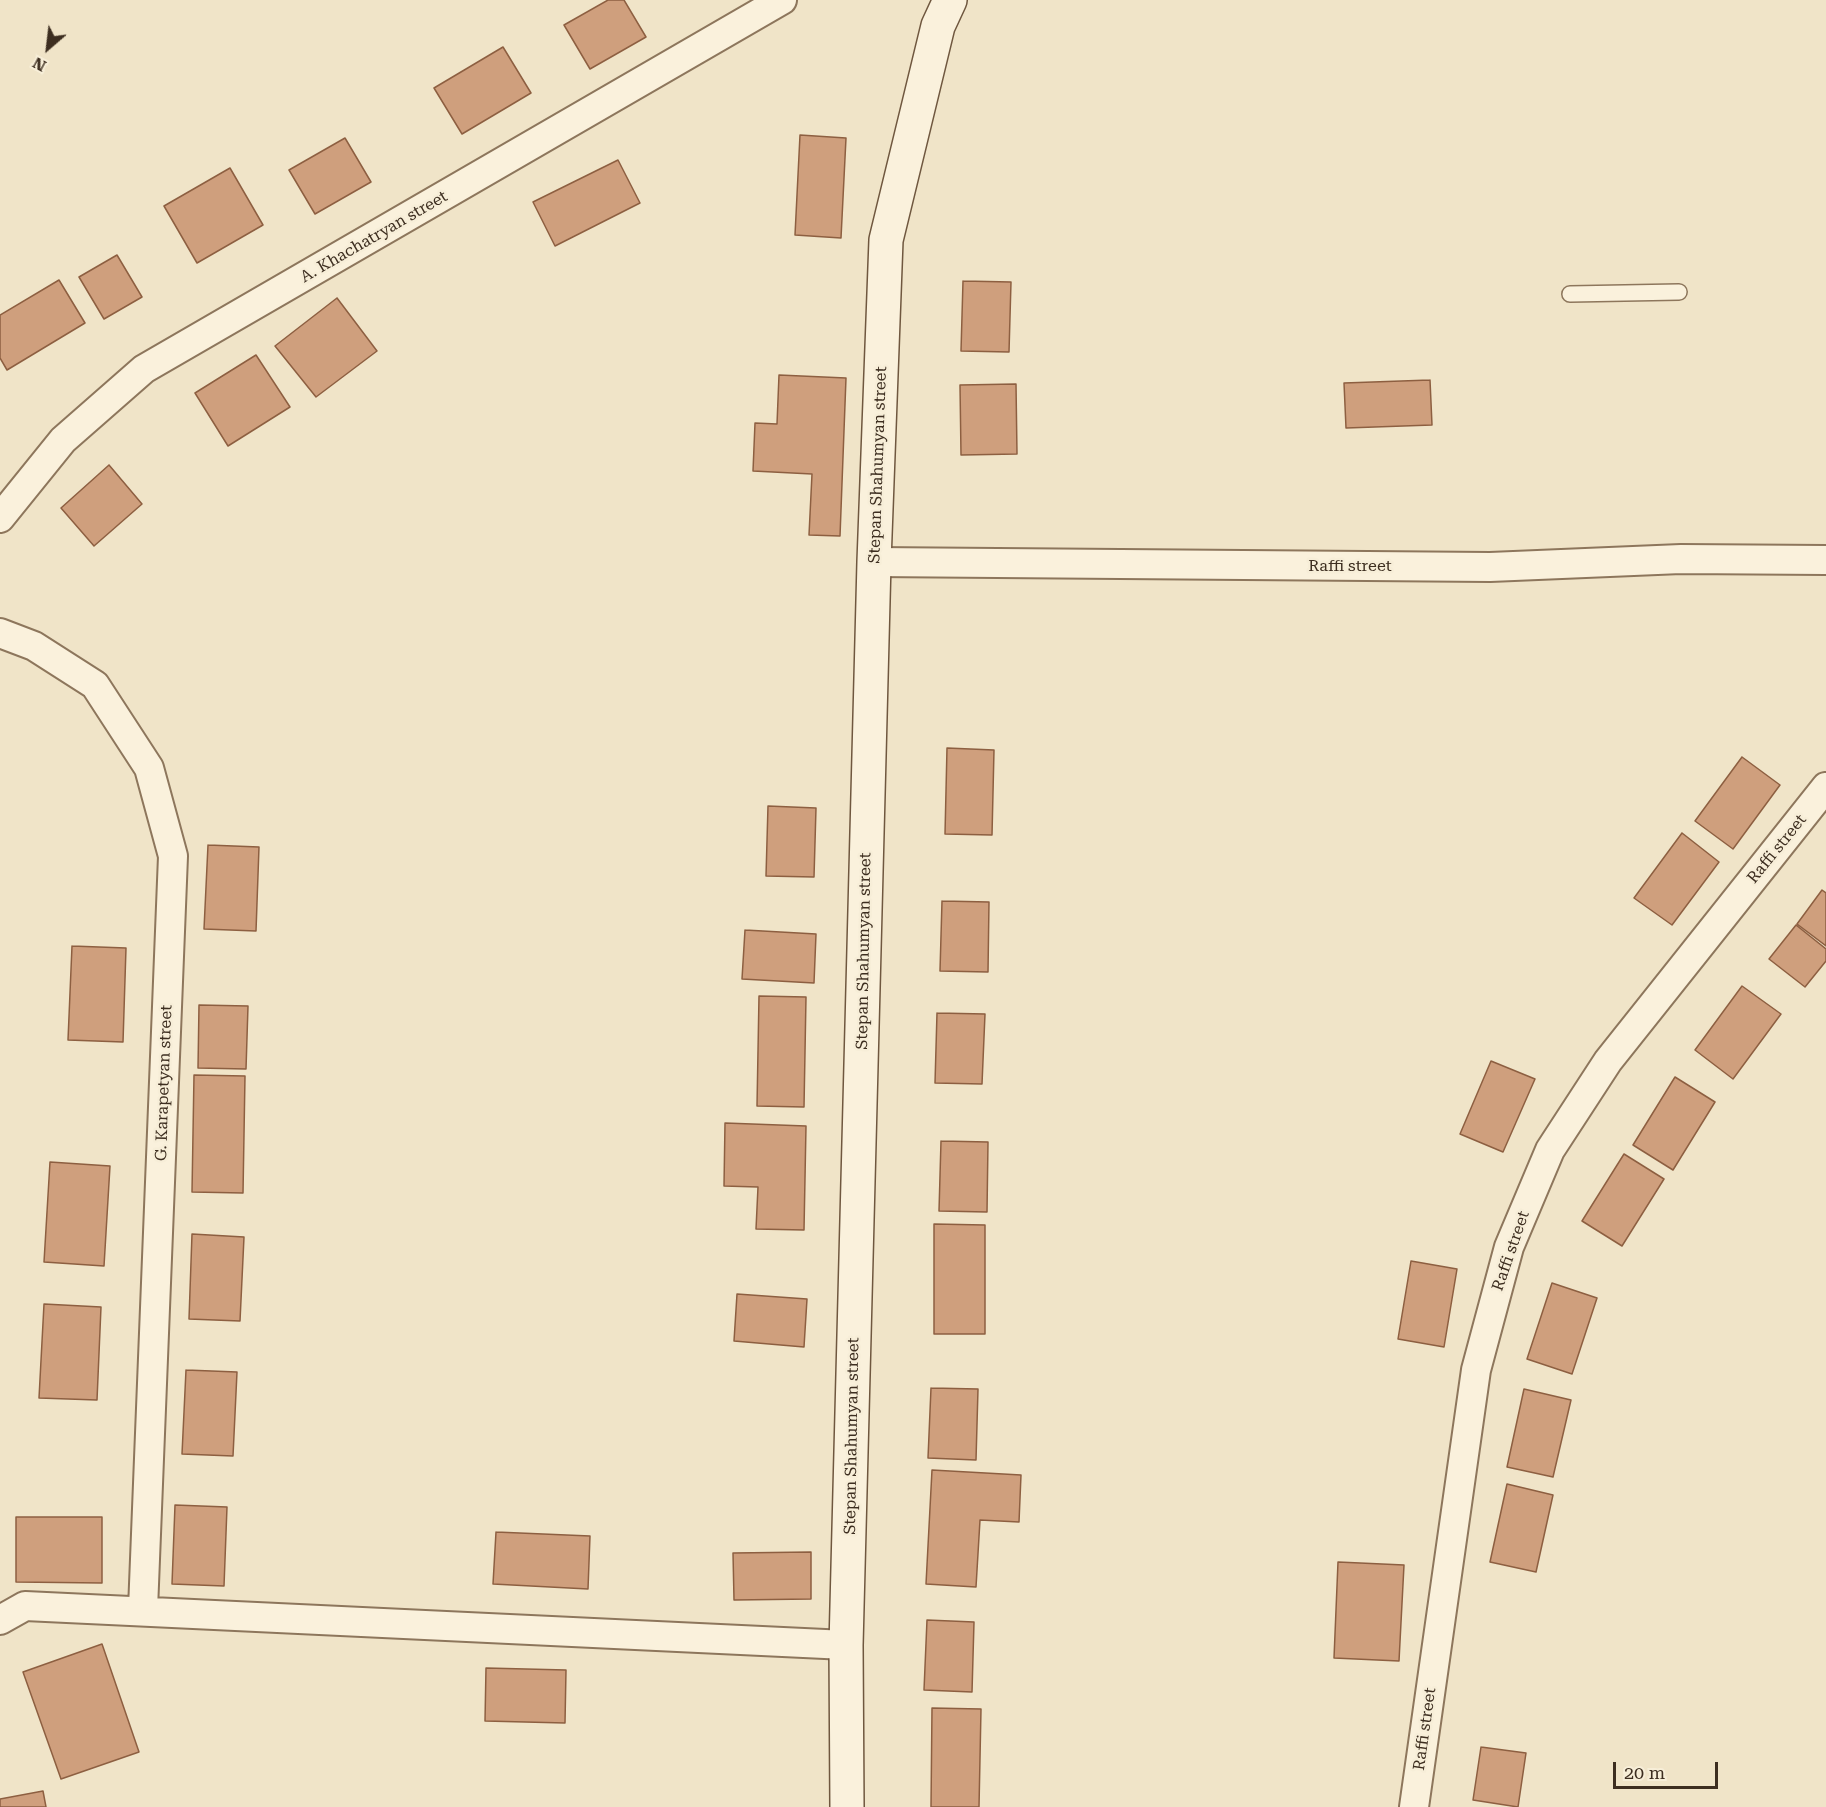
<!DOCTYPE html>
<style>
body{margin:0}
#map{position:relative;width:1826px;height:1807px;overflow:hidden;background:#f0e4c8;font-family:"Roboto Serif",serif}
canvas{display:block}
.north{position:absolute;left:18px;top:18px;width:60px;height:60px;-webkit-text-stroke:4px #f7eed8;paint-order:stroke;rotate:208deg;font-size:16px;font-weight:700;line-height:24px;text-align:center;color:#3d2e20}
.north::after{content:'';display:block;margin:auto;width:21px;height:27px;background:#3d2e20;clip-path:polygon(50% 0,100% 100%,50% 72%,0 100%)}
.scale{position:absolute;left:1613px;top:1762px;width:105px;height:27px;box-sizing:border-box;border:3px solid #3d2e20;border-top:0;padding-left:8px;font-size:18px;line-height:21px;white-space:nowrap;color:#3d2e20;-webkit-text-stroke:4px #f7eed8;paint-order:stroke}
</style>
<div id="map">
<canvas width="1826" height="1807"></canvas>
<div class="north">N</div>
<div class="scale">20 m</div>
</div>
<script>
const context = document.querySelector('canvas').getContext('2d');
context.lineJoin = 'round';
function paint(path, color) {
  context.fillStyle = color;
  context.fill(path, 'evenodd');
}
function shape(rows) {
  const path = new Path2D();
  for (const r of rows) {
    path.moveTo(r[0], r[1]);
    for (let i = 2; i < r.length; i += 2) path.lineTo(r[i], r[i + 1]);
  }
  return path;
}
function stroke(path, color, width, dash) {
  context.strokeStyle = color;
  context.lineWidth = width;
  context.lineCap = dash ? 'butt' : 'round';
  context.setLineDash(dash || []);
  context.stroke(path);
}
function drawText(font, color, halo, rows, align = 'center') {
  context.font = font + ' "Roboto Serif",serif';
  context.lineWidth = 5;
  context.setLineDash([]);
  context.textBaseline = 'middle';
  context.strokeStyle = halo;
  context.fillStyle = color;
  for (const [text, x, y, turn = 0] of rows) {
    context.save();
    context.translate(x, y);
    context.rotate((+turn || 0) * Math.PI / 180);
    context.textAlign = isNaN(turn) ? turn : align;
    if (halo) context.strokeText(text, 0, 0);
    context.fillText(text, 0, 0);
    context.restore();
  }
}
const building = shape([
 [608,0,624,0,646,37,590,69,564,25,608,0],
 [503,47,531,93,462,134,434,88,503,47],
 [800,135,846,138,841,238,795,235,800,135],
 [345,138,371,182,315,214,289,170,345,138],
 [618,160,640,203,555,246,533,202,618,160],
 [230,168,263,225,197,263,164,206,230,168],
 [117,255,142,297,104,319,79,277,117,255],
 [59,280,85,323,7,370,0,358,0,315,59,280],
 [963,281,1011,282,1009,352,961,351,963,281],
 [337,298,377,351,316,397,275,346,337,298],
 [256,355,290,407,228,446,195,393,256,355],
 [779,375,846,378,840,536,809,535,812,474,753,471,755,423,777,424,779,375],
 [1430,380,1432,425,1346,428,1344,383,1430,380],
 [1016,384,1017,454,961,455,960,385,1016,384],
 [109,465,142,504,94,546,61,508,109,465],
 [947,748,994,750,992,835,945,834,947,748],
 [1742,757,1780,785,1733,849,1695,821,1742,757],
 [768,806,816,808,814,877,766,876,768,806],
 [1682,833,1719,862,1672,925,1634,898,1682,833],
 [208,845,259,847,256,931,204,929,208,845],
 [1822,890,1826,893,1826,946,1797,924,1822,890],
 [942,901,989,902,988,972,940,971,942,901],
 [1796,925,1826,949,1826,961,1805,987,1769,959,1796,925],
 [745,930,816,934,814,983,742,979,745,930],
 [72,946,126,948,123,1042,68,1040,72,946],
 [1742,986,1781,1014,1733,1079,1695,1050,1742,986],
 [759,996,806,997,804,1107,757,1106,759,996],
 [199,1005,248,1006,246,1069,198,1068,199,1005],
 [937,1013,985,1014,982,1084,935,1083,937,1013],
 [1491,1061,1535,1079,1503,1152,1460,1134,1491,1061],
 [194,1075,245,1076,243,1193,192,1192,194,1075],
 [1675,1077,1715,1102,1673,1170,1633,1145,1675,1077],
 [725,1123,806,1126,804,1230,756,1229,758,1187,724,1186,725,1123],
 [941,1141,988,1142,987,1212,939,1211,941,1141],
 [1624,1154,1664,1179,1622,1246,1582,1221,1624,1154],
 [50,1162,110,1166,104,1266,44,1262,50,1162],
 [934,1224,985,1225,985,1334,934,1334,934,1224],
 [192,1234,244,1237,240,1321,189,1319,192,1234],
 [1411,1261,1457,1269,1444,1347,1398,1339,1411,1261],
 [1552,1283,1597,1298,1572,1374,1527,1359,1552,1283],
 [737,1294,807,1299,804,1347,734,1341,737,1294],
 [44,1304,101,1307,97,1400,39,1398,44,1304],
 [186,1370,237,1372,233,1456,182,1454,186,1370],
 [931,1388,978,1389,976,1460,928,1458,931,1388],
 [1524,1389,1571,1400,1553,1477,1507,1467,1524,1389],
 [932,1470,1021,1475,1019,1522,980,1520,976,1587,926,1584,932,1470],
 [1507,1484,1553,1495,1536,1572,1490,1562,1507,1484],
 [175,1505,227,1507,224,1586,172,1584,175,1505],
 [16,1517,102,1517,102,1583,16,1582,16,1517],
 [496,1532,590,1536,588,1589,493,1584,496,1532],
 [811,1552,811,1599,734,1600,733,1553,811,1552],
 [1338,1562,1404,1565,1399,1661,1334,1658,1338,1562],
 [927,1620,974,1622,972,1692,924,1690,927,1620],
 [102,1644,139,1752,61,1779,23,1672,102,1644],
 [486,1668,566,1670,565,1723,485,1721,486,1668],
 [932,1708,981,1709,979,1807,931,1807,932,1708],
 [1481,1747,1526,1753,1518,1807,1473,1800,1481,1747],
 [43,1791,46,1807,0,1807,0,1799,43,1791]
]);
const lane = shape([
 [1570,294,1679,292]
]);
const street = shape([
 [0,518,63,440,144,369,782,0],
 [874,562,1490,567,1681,559,1826,560],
 [0,633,34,646,95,685,149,768,173,856,143,1609],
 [0,1620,25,1606,846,1645],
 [1414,1807,1476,1370,1509,1247,1550,1150,1608,1061,1826,787]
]);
const secondary = shape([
 [847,1807,846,1645,874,562,886,240,938,26,950,0]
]);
const streetNames = [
 ["A. Khachatryan street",374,237,-30],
 ["Stepan Shahumyan street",878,465,-88],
 ["Raffi street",1350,566],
 ["Raffi street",1777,849,-51],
 ["Stepan Shahumyan street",864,951,-89],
 ["G. Karapetyan street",164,1083,-88],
 ["Raffi street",1511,1251,-71],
 ["Stepan Shahumyan street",852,1436,-89],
 ["Raffi street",1425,1729,-82]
];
paint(building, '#cf9f7d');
stroke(building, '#8d5f41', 1.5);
stroke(lane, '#8d765c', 18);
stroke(street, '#8d765c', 32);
stroke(secondary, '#6f573f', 36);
stroke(lane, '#faf1dc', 15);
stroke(street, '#faf1dc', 28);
stroke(secondary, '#faf1dc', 33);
drawText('16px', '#3d2e20', '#f7eed8', streetNames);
</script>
